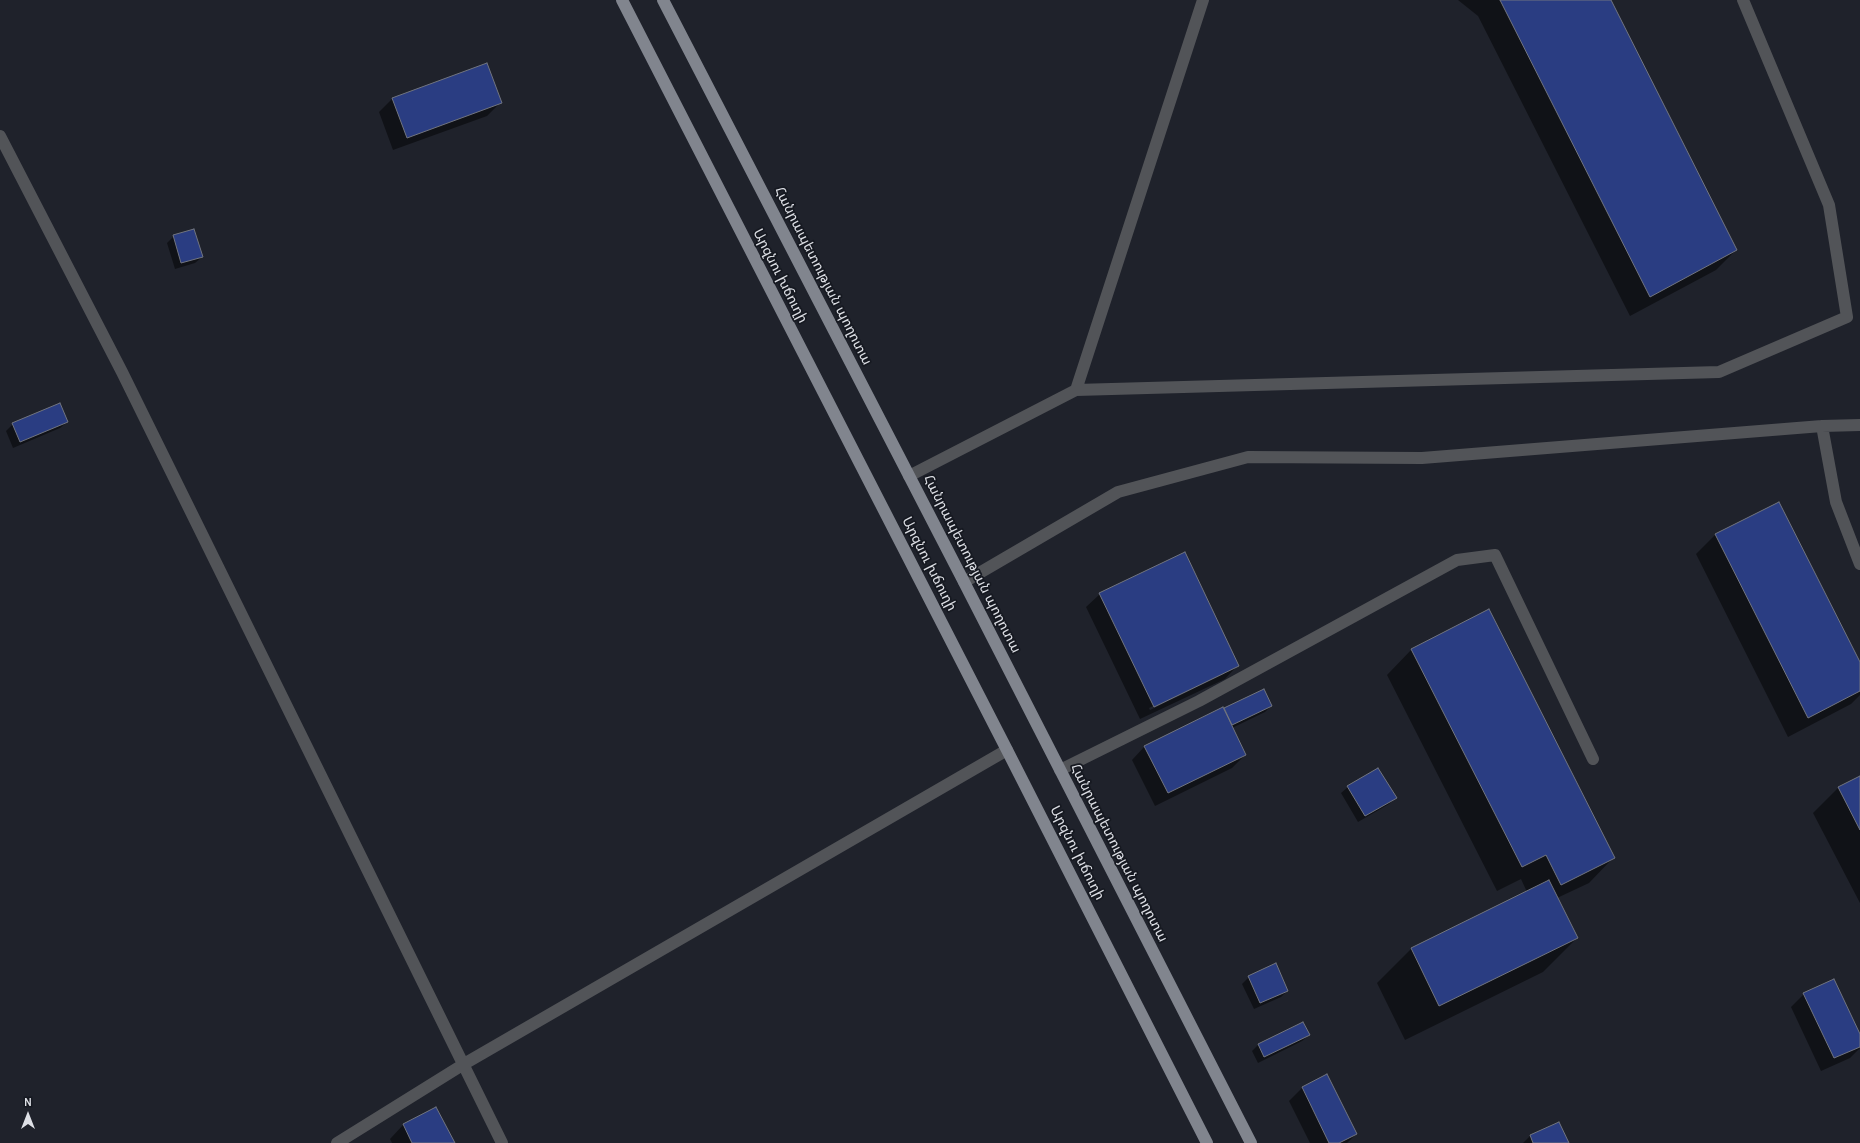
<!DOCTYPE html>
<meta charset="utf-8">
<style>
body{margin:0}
#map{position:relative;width:1860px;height:1143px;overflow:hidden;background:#1f222b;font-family:Karla,sans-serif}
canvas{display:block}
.north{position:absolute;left:8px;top:1095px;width:40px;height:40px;-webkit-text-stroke:3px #161921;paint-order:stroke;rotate:0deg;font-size:11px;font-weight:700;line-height:16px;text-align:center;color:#dee0e6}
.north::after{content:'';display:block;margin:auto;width:14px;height:18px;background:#dee0e6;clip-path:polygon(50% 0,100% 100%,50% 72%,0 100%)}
</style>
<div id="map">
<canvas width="1860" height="1143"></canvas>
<div class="north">N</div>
</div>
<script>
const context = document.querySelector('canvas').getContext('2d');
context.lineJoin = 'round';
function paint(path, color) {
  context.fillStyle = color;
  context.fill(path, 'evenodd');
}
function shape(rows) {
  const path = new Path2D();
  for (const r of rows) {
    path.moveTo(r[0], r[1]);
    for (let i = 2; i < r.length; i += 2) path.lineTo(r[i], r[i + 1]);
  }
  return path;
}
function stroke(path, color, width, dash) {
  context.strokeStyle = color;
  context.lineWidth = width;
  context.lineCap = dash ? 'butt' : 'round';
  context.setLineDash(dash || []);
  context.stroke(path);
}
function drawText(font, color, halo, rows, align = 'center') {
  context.font = font + ' Karla,"Noto Sans Armenian",sans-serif';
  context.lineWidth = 3.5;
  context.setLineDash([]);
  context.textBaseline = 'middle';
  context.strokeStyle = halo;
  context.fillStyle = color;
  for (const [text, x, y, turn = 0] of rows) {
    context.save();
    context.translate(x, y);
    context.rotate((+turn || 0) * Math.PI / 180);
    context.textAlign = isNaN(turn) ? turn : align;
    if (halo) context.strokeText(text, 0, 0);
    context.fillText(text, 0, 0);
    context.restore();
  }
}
const shadow = shape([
 [1458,0,1609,0,1736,250,1716,270,1630,316,1478,16],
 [392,99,500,103,487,116,393,150,379,112],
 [174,236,202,257,195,263,175,269,167,243],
 [60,405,67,422,60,428,13,448,6,431,13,424],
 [1716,534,1860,664,1860,695,1851,704,1788,737,1696,554],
 [1100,594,1238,665,1225,679,1140,719,1086,607],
 [1224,672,1224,674,1150,710,1149,708],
 [1412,649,1614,857,1589,883,1557,898,1577,938,1543,972,1405,1040,1377,983,1411,949,1527,892,1521,879,1497,891,1387,675],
 [1271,706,1265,712,1232,728,1245,755,1232,768,1155,806,1132,760,1145,746,1225,709],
 [1860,777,1860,903,1813,813,1838,788],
 [1348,787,1395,798,1389,804,1358,822,1341,793],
 [1249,977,1287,991,1281,997,1254,1009,1242,984],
 [1804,994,1860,1037,1860,1048,1850,1058,1821,1071,1791,1007],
 [1309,1035,1302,1041,1258,1063,1252,1051,1258,1045],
 [1327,1076,1356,1134,1347,1143,1310,1143,1289,1101,1302,1088],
 [436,1109,454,1143,392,1143,390,1139,403,1125],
 [1558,1124,1568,1143,1523,1143,1530,1136]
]);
const building = shape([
 [1500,0,1611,0,1737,250,1650,297,1500,0],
 [487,63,502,103,407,138,392,98,487,63],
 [194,229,203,257,181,263,173,235,194,229],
 [60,403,68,422,20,442,12,423,60,403],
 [1779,502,1860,662,1860,691,1808,718,1715,534,1779,502],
 [1185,552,1239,666,1154,707,1099,593,1185,552],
 [1489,609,1615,858,1561,885,1546,855,1522,867,1411,649,1489,609],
 [1264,689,1272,706,1232,725,1224,708,1264,689],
 [1223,707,1246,755,1168,793,1144,746,1223,707],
 [1378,768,1397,798,1365,816,1347,786,1378,768],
 [1860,776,1860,830,1838,787,1860,776],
 [1549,880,1578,938,1439,1006,1411,948,1549,880],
 [1276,963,1288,991,1260,1003,1248,976,1276,963],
 [1834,979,1860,1034,1860,1047,1834,1058,1803,993,1834,979],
 [1303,1022,1310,1035,1264,1057,1258,1044,1303,1022],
 [1327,1074,1357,1134,1339,1143,1329,1143,1302,1087,1327,1074],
 [436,1107,455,1143,412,1143,403,1124,436,1107],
 [1559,1122,1569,1143,1533,1143,1530,1135,1559,1122]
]);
const minor = shape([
 [0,136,122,372,502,1143],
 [1076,390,1203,0],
 [1822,426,1836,502,1860,564],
 [909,476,1076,390,1719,372,1847,317,1829,205,1743,0],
 [964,582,1118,492,1248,457,1422,458,1822,426,1860,425],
 [1060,770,1199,701,1457,560,1495,555,1593,759],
 [337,1143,464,1064,1007,750]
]);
const major = shape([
 [622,0,1007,750,1207,1143],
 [663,0,964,582,1251,1143]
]);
const streetNames = [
 ["Արզնու խճուղի",780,276,63],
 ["Հանրապետության պողոտա",823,276,63],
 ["Արզնու խճուղի",929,564,63],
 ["Հանրապետության պողոտա",972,564,63],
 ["Արզնու խճուղի",1077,853,63],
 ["Հանրապետության պողոտա",1119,853,63]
];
paint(shadow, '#0007');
paint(building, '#2a3d82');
stroke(building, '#717580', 1);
stroke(minor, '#525458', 12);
stroke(major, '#81858e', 12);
drawText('14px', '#dee0e6', '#161921', streetNames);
</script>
